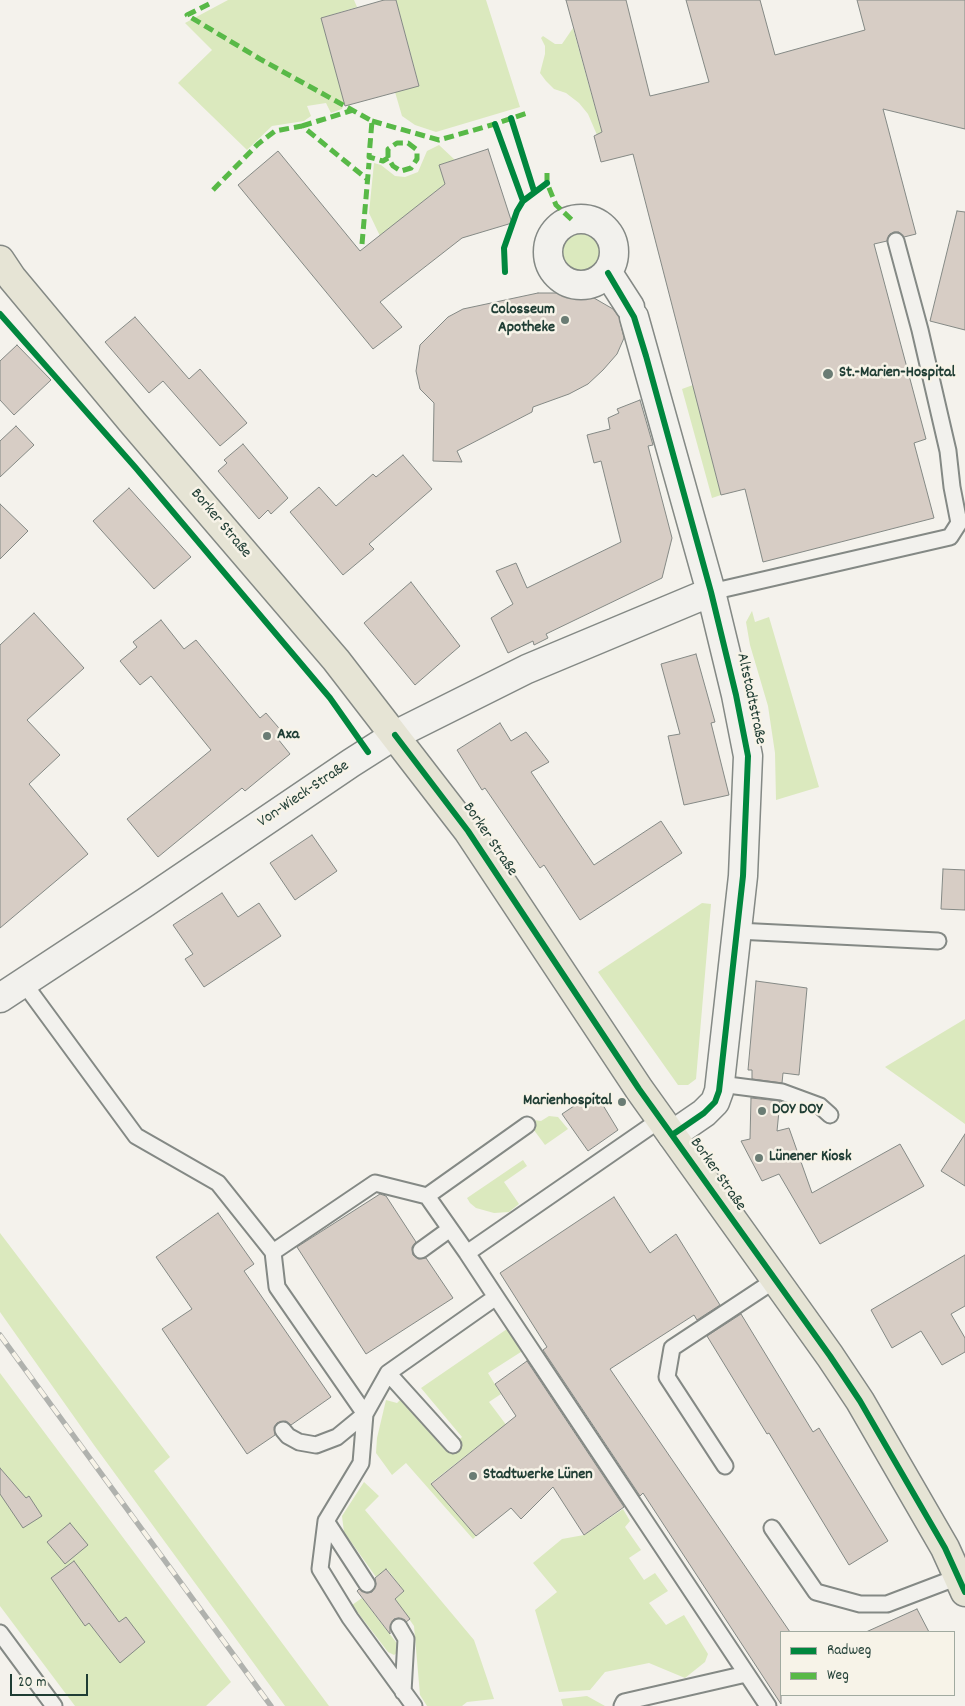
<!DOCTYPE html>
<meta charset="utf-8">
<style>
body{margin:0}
#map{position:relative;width:965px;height:1706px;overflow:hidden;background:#f4f2ec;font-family:Dekko,sans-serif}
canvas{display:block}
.legend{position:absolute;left:780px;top:1631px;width:175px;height:65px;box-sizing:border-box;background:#f7f3e8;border:1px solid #a1aaa0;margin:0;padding:6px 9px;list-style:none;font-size:15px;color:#1f3d34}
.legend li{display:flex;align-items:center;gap:10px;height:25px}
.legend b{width:25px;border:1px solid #a1aaa0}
.scale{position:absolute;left:10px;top:1674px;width:78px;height:22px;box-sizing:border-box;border:2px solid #1f3d34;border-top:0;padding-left:6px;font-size:15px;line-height:18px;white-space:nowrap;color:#1f3d34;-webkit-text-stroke:4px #f7f3e8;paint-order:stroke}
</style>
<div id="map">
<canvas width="965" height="1706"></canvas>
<ul class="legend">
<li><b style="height:6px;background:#00873e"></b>Radweg</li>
<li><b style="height:6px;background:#58b947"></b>Weg</li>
</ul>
<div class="scale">20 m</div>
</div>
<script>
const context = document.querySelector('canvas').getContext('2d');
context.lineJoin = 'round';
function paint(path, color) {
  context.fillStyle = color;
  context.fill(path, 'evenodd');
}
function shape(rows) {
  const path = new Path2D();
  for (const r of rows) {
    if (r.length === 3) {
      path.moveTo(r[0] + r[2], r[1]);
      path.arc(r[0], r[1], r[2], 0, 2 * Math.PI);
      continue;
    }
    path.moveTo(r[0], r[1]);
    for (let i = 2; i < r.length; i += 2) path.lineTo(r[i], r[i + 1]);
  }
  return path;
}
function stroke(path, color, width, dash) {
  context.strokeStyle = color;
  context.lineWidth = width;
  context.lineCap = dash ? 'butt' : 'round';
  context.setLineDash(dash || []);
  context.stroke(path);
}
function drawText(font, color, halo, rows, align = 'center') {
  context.font = font + ' Dekko,sans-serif';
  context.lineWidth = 5;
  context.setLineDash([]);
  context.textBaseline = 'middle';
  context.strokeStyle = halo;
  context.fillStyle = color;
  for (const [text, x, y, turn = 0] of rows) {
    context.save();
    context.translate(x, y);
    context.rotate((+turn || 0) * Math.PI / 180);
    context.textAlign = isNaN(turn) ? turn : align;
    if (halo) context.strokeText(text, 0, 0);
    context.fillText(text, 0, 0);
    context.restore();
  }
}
const green = shape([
 [228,0,354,0,357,7,321,18,344,102,342,109,331,113,326,103,307,106,311,116,304,121,272,126,247,150,178,83,212,50,185,23],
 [396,0,486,0,520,107,436,132,415,125,402,116,395,92,419,85],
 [573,28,602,133,597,135,588,114,579,103,566,93,554,89,546,81,540,73,545,54,545,46,541,38,543,36,555,44,562,44],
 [439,145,455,160,439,165,445,184,380,236,369,213,374,163,381,165,395,176,405,177,418,172,427,151],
 [579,252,21],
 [693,385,721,495,712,498,682,389],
 [752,611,755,622,769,617,819,787,776,800,775,753,768,706,750,645,746,622],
 [702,903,711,904,696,1079,688,1085,678,1085,598,972],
 [965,1019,965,1124,885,1067],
 [549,1116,558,1117,568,1129,545,1145,528,1122,534,1120,541,1121],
 [523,1160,527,1166,504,1182,519,1204,509,1212,494,1213,476,1208,470,1203,467,1198],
 [0,1233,170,1457,154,1471,329,1706,285,1706,94,1445,0,1312],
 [507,1329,524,1350,488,1373,501,1394,489,1402,531,1458,519,1468,492,1435,431,1483,476,1536,473,1539,406,1463,392,1475,376,1453,377,1438,386,1400,397,1403,400,1400,446,1451,462,1437,421,1388],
 [0,1373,231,1682,206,1706,75,1706,0,1606],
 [364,1482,379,1496,365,1510,474,1640,494,1699,467,1702,462,1706,427,1706,420,1695,414,1626,395,1599,404,1591,387,1569,376,1577,344,1532,342,1516],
 [623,1509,630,1521,625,1527,641,1550,629,1558,644,1580,655,1573,668,1591,649,1603,666,1625,684,1615,708,1654,705,1662,685,1678,649,1663,605,1672,590,1690,559,1692,535,1610,557,1592,533,1563,562,1539,584,1535],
 [362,1598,399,1646,399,1651,394,1655,388,1652,352,1605],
 [587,1696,605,1706,563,1706,561,1699]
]);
const building = shape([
 [384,0,396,0,419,86,345,106,321,18,384,0],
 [566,0,626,0,650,96,709,82,686,0,760,0,775,55,865,30,857,0,965,0,965,129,883,109,916,234,904,237,899,232,894,232,889,235,887,241,874,244,926,439,914,443,934,518,763,562,745,489,721,495,633,154,601,162,594,136,602,132,566,0],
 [488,149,512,223,462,238,380,302,402,327,373,349,238,185,278,151,360,251,445,184,439,165,488,149],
 [957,211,965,212,965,330,930,321,957,211],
 [538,293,567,293,594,298,613,309,619,317,624,338,617,354,603,370,588,384,569,394,533,407,532,412,457,451,462,462,433,461,434,403,420,389,416,371,420,345,448,317,463,309,538,293],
 [135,317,189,379,200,369,247,423,220,446,163,381,149,393,105,342,135,317],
 [17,345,51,380,14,415,0,400,0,361,17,345],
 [640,400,653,445,648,446,672,538,662,578,546,634,548,638,534,645,533,641,508,653,491,618,513,604,496,571,516,563,527,588,621,542,601,461,594,463,587,435,610,429,608,418,619,413,617,409,640,400],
 [16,426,34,445,0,477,0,441,16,426],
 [243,444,288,498,271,514,268,510,259,519,218,471,227,463,224,460,243,444],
 [403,455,432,489,369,544,374,549,343,575,290,512,319,487,336,506,373,474,376,477,403,455],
 [129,488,191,557,154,589,93,521,129,488],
 [0,504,28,531,0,559,0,504],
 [411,582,460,646,415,685,364,623,411,582],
 [34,613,84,668,27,720,60,755,29,784,88,854,0,928,0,645,34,613],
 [161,620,184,649,196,640,260,718,266,713,284,734,278,739,290,754,245,791,242,788,158,857,127,819,211,750,151,676,140,685,120,661,137,647,133,642,161,620],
 [696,654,715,722,711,723,729,795,684,805,668,736,680,734,661,664,696,654],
 [500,723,511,741,526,732,549,762,531,772,594,865,661,821,682,853,580,920,544,865,540,868,485,788,482,790,457,750,500,723],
 [312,835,337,871,295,900,270,863,312,835],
 [943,869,965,870,965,910,941,909,943,869],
 [222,893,238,917,259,903,281,936,204,987,185,959,193,954,173,925,222,893],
 [756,981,807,988,799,1075,783,1073,782,1083,752,1079,752,1070,748,1070,756,981],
 [595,1092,618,1130,588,1151,562,1114,595,1092],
 [751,1098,780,1101,777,1131,789,1128,812,1193,900,1144,924,1186,820,1244,779,1174,762,1181,741,1141,750,1139,751,1098],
 [965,1134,965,1186,941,1171,965,1134],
 [380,1194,386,1196,416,1242,412,1247,413,1255,418,1259,426,1258,453,1298,366,1354,297,1247,380,1194],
 [614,1197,650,1253,676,1234,720,1305,697,1320,694,1315,610,1369,790,1632,781,1632,781,1704,643,1493,640,1496,543,1350,547,1347,500,1273,614,1197],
 [218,1213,254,1264,244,1271,331,1397,291,1425,286,1421,277,1423,274,1427,275,1435,247,1454,162,1329,192,1309,156,1257,218,1213],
 [965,1255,965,1306,951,1314,965,1338,965,1352,942,1365,921,1331,892,1348,871,1310,965,1255],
 [741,1314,813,1432,819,1428,888,1541,849,1565,769,1433,767,1434,707,1336,741,1314],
 [527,1361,624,1507,584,1535,553,1487,521,1519,511,1508,476,1536,431,1484,516,1416,495,1384,527,1361],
 [0,1468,26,1498,29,1496,42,1516,23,1528,0,1494,0,1468],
 [70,1523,88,1545,65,1564,47,1542,70,1523],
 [74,1561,119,1622,126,1617,145,1642,120,1663,89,1623,85,1626,51,1578,74,1561],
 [386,1569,404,1591,395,1599,410,1619,406,1622,399,1618,394,1619,390,1627,390,1634,357,1591,359,1589,367,1593,372,1592,376,1584,375,1578,386,1569],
 [917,1609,929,1632,866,1632,917,1609]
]);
const service = shape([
 [711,592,950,537,959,523,952,487,948,451,920,330,896,241],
 [737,931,938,941],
 [23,982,136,1136,218,1183,273,1252,277,1287,365,1414,337,1437,316,1445,299,1442,288,1436,283,1430],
 [720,1084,782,1092,820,1106,830,1115],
 [427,1196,527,1125],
 [421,1250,450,1229],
 [273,1252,375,1183,427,1196,467,1253],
 [496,1297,768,1706],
 [388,1373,453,1445],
 [725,1466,667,1377,672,1348,775,1280],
 [326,1521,367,1584],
 [772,1528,816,1592,860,1604,887,1604,958,1577],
 [399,1627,406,1639,403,1692],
 [0,1633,54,1706],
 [414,1706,350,1618,320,1569,326,1521,361,1463,365,1414,388,1373,496,1297,467,1253,661,1119],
 [622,1706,624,1702,746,1674]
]);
const minor = shape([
 [581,252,33],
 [608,273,630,307],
 [634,317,711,592,736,695,748,756,743,876,719,1091,715,1102,704,1113,672,1135],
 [0,998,146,902,351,763,395,735,527,669,711,592]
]);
const primary = shape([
 [0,260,12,278,133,423,336,660,468,831,639,1089,830,1356,860,1401,945,1548,965,1592]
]);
const rail = shape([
 [0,1335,271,1706]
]);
const quiet = shape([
 [209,4,187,15,260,59,372,121,369,157,383,161,388,158,393,166,401,171,411,168,417,159,417,150,408,143,397,143,388,149,388,158],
 [372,121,439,140,495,124,530,112],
 [302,126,353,110],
 [547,173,547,183,556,205,572,220],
 [213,190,258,144,275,131,302,126,367,179],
 [362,244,369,163]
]);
const cycleway = shape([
 [511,118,534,191],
 [495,124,523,201],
 [505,272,504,248,517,211,523,201,547,183],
 [608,273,634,317,646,356,711,592,736,695,748,756,743,876,719,1091,715,1102,704,1113,672,1135],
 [0,314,135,467,330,698,368,752],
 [395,735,468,831,639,1089,830,1356,860,1401,945,1548,965,1592]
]);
const markers = [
 [565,320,5,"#6a7c74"],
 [828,374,6,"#6a7c74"],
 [267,736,5,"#6a7c74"],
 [622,1102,5,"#6a7c74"],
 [762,1111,5,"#6a7c74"],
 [759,1158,5,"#6a7c74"],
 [473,1476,5,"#6a7c74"]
];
const poiNames = [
 ["Colosseum",555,311,"right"],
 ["Apotheke",555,329,"right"],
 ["St.-Marien-Hospital",839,374],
 ["Axa",277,736],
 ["Marienhospital",612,1102,"right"],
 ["DOY DOY",772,1111],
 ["Lünener Kiosk",769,1158],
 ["Stadtwerke Lünen",483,1476]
];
const streetNames = [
 ["Borker Straße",220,524,50],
 ["Altstadtstraße",750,699,78],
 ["Von-Wieck-Straße",304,795,-34],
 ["Borker Straße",489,840,56],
 ["Borker Straße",717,1175,55]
];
paint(green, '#dbe9be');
paint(building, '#d7cdc5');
stroke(building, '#848985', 1);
stroke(service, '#848985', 19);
stroke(minor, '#848985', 31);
stroke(primary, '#848985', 31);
stroke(service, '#f2f1ed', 15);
stroke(minor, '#f2f1ed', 28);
stroke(primary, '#e6e4d5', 28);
stroke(rail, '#b0b2ae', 5.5);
stroke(rail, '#f7f3e8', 4, [11]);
stroke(quiet, '#58b947', 5, [10, 5]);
stroke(cycleway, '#00873e', 6);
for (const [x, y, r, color] of markers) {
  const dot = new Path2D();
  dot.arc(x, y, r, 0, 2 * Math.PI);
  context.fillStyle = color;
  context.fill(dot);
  stroke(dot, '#f7f3e8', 2);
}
drawText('bold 16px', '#1f3d34', '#f7f3e8', poiNames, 'left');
drawText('16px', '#1f3d34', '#f7f3e8', streetNames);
</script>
